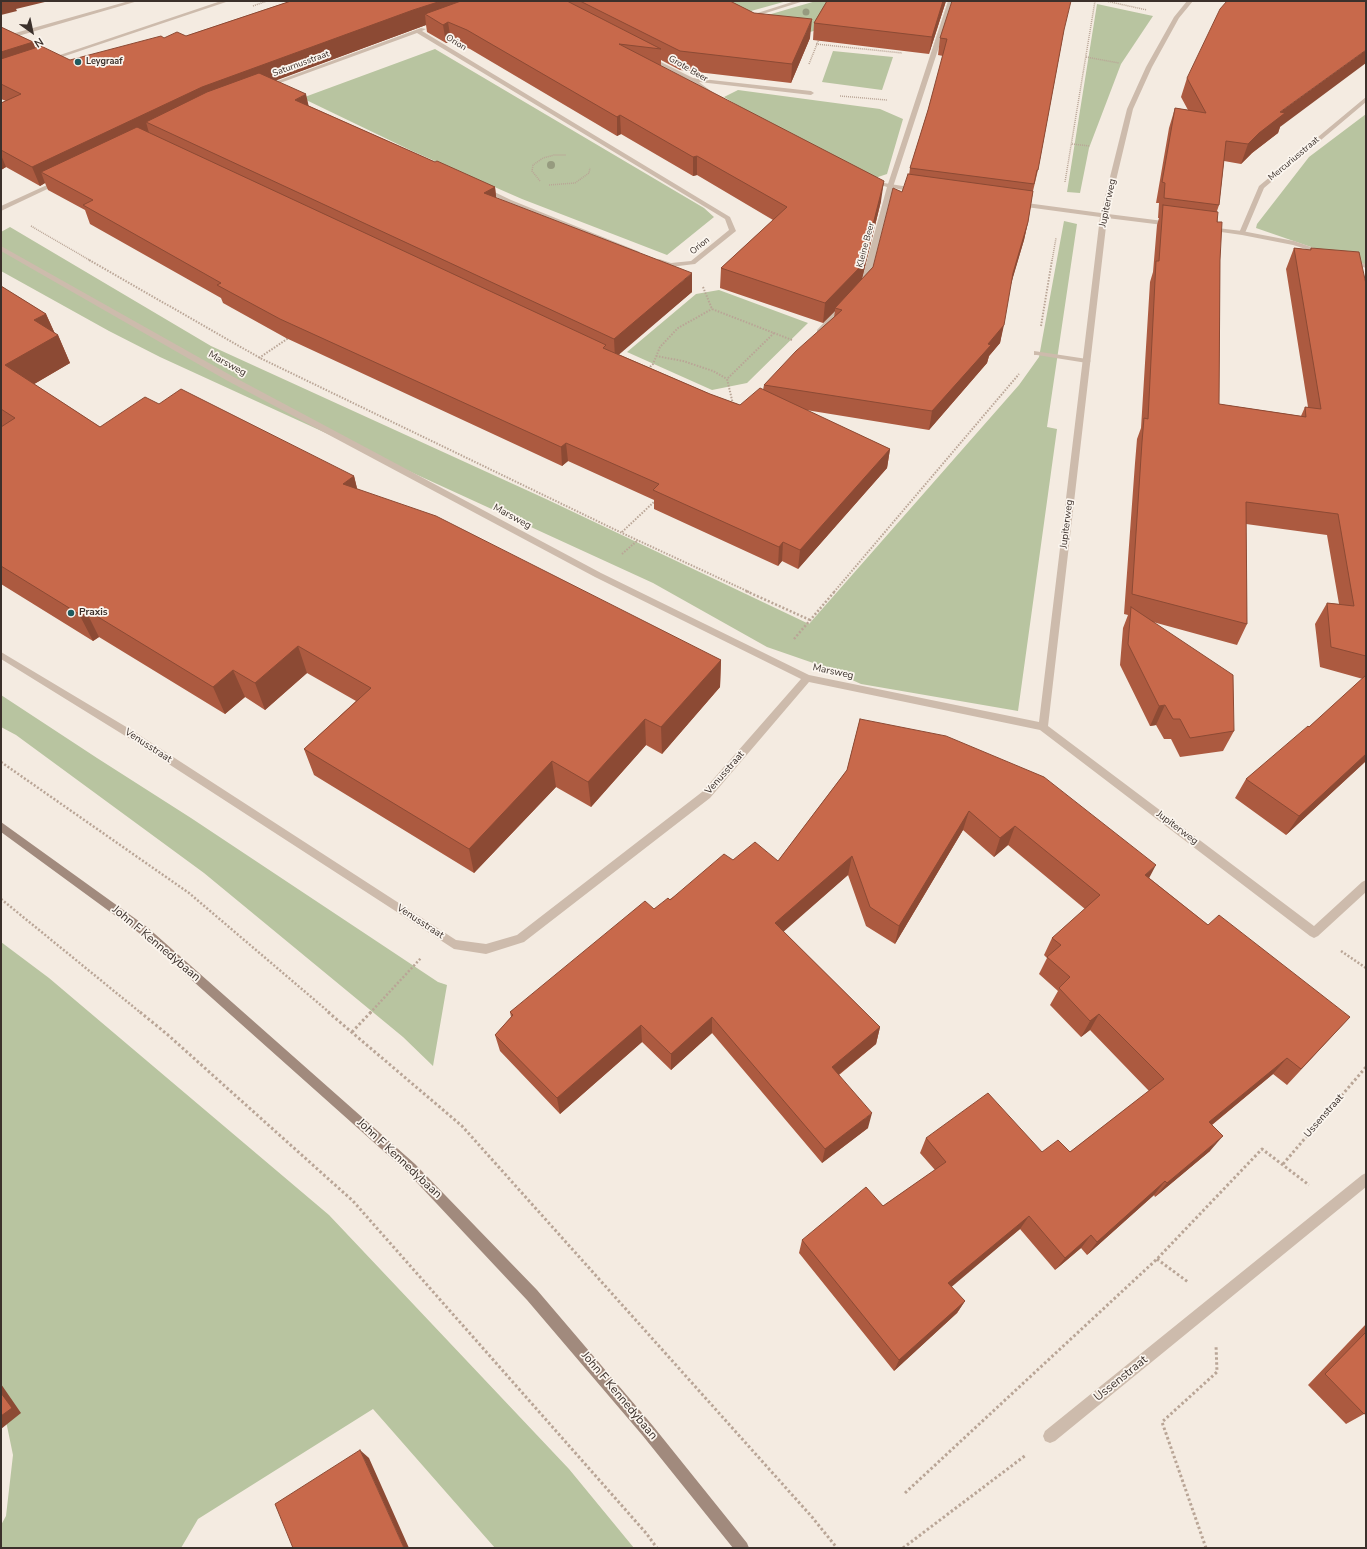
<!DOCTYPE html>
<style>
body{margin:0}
#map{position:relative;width:1367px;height:1549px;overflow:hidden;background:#f4ebe1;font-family:"Nunito Sans",sans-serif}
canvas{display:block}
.frame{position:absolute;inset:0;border:2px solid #3b302b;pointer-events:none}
.north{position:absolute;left:12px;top:12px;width:40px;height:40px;-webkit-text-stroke:3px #fbf5ee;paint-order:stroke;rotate:147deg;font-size:11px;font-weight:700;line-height:16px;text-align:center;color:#3b302b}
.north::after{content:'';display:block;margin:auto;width:14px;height:18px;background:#3b302b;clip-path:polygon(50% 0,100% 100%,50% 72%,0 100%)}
</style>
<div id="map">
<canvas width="1367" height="1549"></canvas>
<div class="frame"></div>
<div class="north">N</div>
</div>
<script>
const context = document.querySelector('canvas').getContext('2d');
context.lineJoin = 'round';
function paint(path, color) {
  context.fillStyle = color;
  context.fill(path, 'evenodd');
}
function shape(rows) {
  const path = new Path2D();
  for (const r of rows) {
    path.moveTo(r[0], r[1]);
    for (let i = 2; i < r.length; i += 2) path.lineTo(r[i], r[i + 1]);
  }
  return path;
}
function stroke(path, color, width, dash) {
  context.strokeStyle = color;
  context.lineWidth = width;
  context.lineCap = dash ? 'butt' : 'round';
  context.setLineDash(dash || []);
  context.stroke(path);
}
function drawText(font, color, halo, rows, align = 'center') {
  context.font = font + ' "Nunito Sans",sans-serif';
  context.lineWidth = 3.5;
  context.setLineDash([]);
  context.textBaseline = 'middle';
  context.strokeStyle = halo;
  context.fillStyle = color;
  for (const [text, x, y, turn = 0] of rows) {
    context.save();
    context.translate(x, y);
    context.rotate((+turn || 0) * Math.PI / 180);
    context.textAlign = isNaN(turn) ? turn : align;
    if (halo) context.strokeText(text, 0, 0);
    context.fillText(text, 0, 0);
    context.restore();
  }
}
const green = shape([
 [712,1,787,1,751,11,735,9],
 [816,1,829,1,817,30,810,32,754,19],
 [1097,4,1153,16,1121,64,1089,148,1080,193,1067,192],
 [435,49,704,208,714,217,667,255,522,199,412,151,302,98],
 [833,51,893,57,882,90,822,82],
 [738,90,880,109,903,119,887,174,875,178,748,112,724,97],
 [1366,114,1366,266,1256,228,1257,224,1309,157],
 [1064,221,1077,224,1047,427,1057,429,1018,711,861,684,819,665,767,647,653,583,160,357,109,331,1,271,1,232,10,227,211,346,546,499,809,624,1019,385,1039,357],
 [719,290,808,323,747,383,712,390,627,352,696,294],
 [1,695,97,758,191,818,438,982,447,985,433,1066,403,1037,204,873,16,735,1,727],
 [1,942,49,978,329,1215,569,1469,634,1548,495,1548,373,1409,198,1519,181,1548,1,1548,1,1525,6,1516,13,1455,1,1397]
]);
const pathFar3 = shape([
 [1106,1,1147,10],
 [253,6,267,1],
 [816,44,902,53],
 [1086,57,1119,63],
 [809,64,819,39],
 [840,96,887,100],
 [1072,144,1090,146],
 [540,181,532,171,533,165,543,158,554,155,566,155],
 [1065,182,1095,1],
 [549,185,575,183,589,173,590,168],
 [31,226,91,261],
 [1052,261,1056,238]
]);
const pathFar2 = shape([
 [89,260,260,358,622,533,749,592],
 [703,287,712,309,792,340],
 [1041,326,1052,260],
 [656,356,683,361,713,371,727,379],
 [259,358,290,337],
 [648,369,653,364,660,347,678,328,712,309],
 [733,404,727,379,774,333],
 [622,532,656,500],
 [622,554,638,540],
 [834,592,1019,374]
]);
const pathFar1 = shape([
 [746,591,810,620],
 [794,639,835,591],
 [1,762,189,893,330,1013],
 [1,899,141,1013],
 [1341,951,1366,968],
 [370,1013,421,958]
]);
const path = shape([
 [140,1012,168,1035,353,1201,646,1533,657,1548],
 [328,1012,462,1126,812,1517,837,1548],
 [352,1032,371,1012],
 [1283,1164,1366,1067],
 [1157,1259,1188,1282],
 [905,1493,1157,1259,1262,1149,1309,1185],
 [903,1548,1026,1455],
 [1206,1548,1162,1422,1217,1372,1216,1345]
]);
const service = shape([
 [948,1,954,1,893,187,888,188,887,187,948,1],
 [693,78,811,91,814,93,811,95,691,81,691,79,693,78],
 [1366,97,1366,102,1264,188,1245,233,1240,234,1239,233,1259,186,1366,97],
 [1034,351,1087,359,1091,361,1087,363,1037,355,1034,355,1034,351]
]);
const minor = shape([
 [129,1,138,1,1,41,1,37,129,1],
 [795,1,804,1,750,18,745,17,795,1],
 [1187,1,1193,1,1179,18,1152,67,1133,109,1108,214,1171,222,1174,224,1171,226,1107,218,1048,726,1314,926,1362,882,1366,880,1366,892,1318,936,1314,938,1310,936,1040,730,809,682,710,798,524,942,486,954,454,949,127,737,1,659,1,652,133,731,456,940,486,944,517,935,702,792,801,679,595,577,226,380,1,251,1,246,232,376,601,573,809,675,1039,722,1100,217,1019,206,1016,204,1019,202,1101,213,1127,109,1146,67,1174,17,1187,1],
 [421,28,426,29,422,31,730,217,736,231,695,264,670,267,657,262,657,260,659,259,671,263,691,261,729,230,725,219,417,33,269,87,264,86,421,28],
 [649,56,695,79,716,95,711,96,691,81,647,59,646,58,649,56],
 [58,180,61,182,60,183,1,211,1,206,58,180],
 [884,183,915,188,918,190,915,192,893,188,868,286,864,288,860,286,887,187,881,185,884,183],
 [482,188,486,188,511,200,640,252,635,253,507,202,482,190,482,188],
 [1209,227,1242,231,1294,241,1325,252,1322,254,1293,245,1242,235,1207,230,1206,229,1209,227],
 [1349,259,1366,264,1366,268,1347,262,1347,260,1349,259],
 [840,305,843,305,847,307,823,334,817,334,817,330,840,305],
 [1366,1173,1366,1187,1055,1441,1050,1443,1045,1441,1043,1436,1045,1431,1362,1175,1366,1173]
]);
const tertiary = shape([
 [221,1,229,1,50,61,45,60,221,1]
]);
const secondary = shape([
 [1,822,147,927,415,1164,537,1290,653,1426,747,1543,749,1548,733,1548,643,1436,527,1300,407,1172,139,933,1,832,1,822]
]);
const trees = [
 [806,12,3.5],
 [551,165,4]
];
const wall = shape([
 [291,1,730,1,754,13,810,38,791,83,680,70,661,60,661,66,881,201,862,279,873,267,909,175,910,168,928,110,943,56,938,55,940,38,1064,30,1038,170,1033,191,1028,222,1024,240,1011,283,1000,343,989,356,987,363,929,430,806,410,890,449,887,468,798,569,782,561,778,566,654,509,654,500,568,461,562,466,286,338,223,303,221,298,90,224,85,210,48,190,45,183,40,186,6,167,1,170,1,103,6,101,1,99,1,27,33,42,35,48,70,60,164,38,186,36],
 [426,25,427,32,446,43,451,41,470,49,617,136,621,134,693,176,697,175,773,220,721,268,720,288,823,323,835,311,834,317,764,385,763,390,740,405,710,394,618,354,692,292,496,198,495,187,435,162,309,106,276,80],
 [827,1,946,1,929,54,813,40,814,23],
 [1187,78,1280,127,1278,133,1252,153,1241,164,1224,161,1219,205,1217,211,1220,260,1219,404,1301,416,1305,407,1308,407,1286,269,1294,248,1310,250,1311,248,1366,284,1366,761,1286,835,1235,798,1246,779,1309,727,1363,679,1320,667,1315,624,1327,603,1339,604,1327,535,1246,524,1247,624,1237,645,1153,622,1234,731,1223,751,1180,757,1171,739,1164,739,1156,725,1150,726,1120,665,1123,628,1128,615,1124,614,1135,463,1137,439,1141,428,1150,282,1153,272,1157,225,1159,218,1158,218,1159,203,1156,203,1169,128,1175,108,1188,110,1181,97],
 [1,286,46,314,55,334,58,335,70,363,34,384,100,427,159,404,354,476,357,489,721,660,720,687,662,754,646,745,591,807,556,787,474,873,314,775,304,749,356,701,307,673,265,710,245,697,225,714,99,637,93,641,1,584],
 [860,719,1149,878,1208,925,1350,1017,1287,1085,1273,1074,1212,1125,1210,1151,1155,1197,1154,1195,1087,1255,1081,1248,1055,1270,1020,1229,951,1286,965,1301,957,1313,894,1371,799,1253,802,1240,883,1206,935,1170,920,1153,926,1138,1042,1152,1070,1152,1149,1091,1090,1030,1081,1037,1050,1005,1058,991,1039,974,1047,958,1044,955,1052,938,1085,909,1008,845,994,857,963,830,895,944,866,926,848,875,783,931,880,1027,876,1044,839,1075,868,1128,822,1163,712,1033,671,1070,642,1042,560,1114,500,1051,495,1035,511,1017,510,1012,654,909,733,860,778,861,847,770],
 [1366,1324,1366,1413,1364,1414,1346,1424,1308,1385]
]);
const shadedWall = shape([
 [1,1,49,1,16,9,17,11,1,15],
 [441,1,495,1,425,14,426,25,207,106,146,122,149,133,41,172,45,183,40,186,32,167,202,87,413,10],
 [943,1,946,1,929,54,932,37],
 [812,19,810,38,791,83,792,64],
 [448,22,451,41,446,43,443,25],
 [33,42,40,60,1,73,1,52],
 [1366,50,1366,63,1280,127,1278,133,1252,153,1241,164,1248,144,1280,112],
 [306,94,310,112,295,100],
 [620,115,621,134,617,136,617,117],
 [1,155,6,167,1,170],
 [697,156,697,175,693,176,693,157],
 [884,181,881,201,861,283,835,308,835,311,823,323,825,303],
 [495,187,497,205,484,193],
 [1028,222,1024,240,1009,291,1013,273],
 [692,273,692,292,615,358,614,339],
 [46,314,56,336,58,335,70,363,19,393,5,365,34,320],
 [1004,325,1000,343,989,356,987,363,929,430,932,411,988,344],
 [566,443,568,461,562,466,561,447],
 [890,449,887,468,798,569,800,550],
 [354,476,361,504,343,484],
 [783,542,782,561,778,566,779,547],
 [85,609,99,637,93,641,79,614],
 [298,646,307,673,265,710,255,683],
 [721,660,720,687,662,754,661,727],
 [233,670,245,697,225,714,213,687],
 [1165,705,1156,725,1150,726,1159,706],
 [645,719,646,745,591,807,588,782],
 [1366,754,1366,761,1286,835,1299,816],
 [552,761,556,787,474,873,469,849],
 [969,811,963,830,895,944,899,926],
 [1015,826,1008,845,994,857,1000,838],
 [852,856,848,875,773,941,775,923],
 [1156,865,1146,884,1145,875],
 [1099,1014,1090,1030,1081,1037,1090,1021],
 [712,1017,712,1033,671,1070,671,1054],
 [641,1025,642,1042,560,1114,557,1098],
 [880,1027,876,1044,828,1083,832,1067],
 [1287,1058,1273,1074,1197,1137,1209,1122],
 [872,1113,868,1128,822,1163,825,1149],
 [1223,1136,1210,1151,1155,1197,1167,1183],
 [1165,1181,1154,1195,1087,1255,1097,1242],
 [1029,1216,1020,1229,942,1295,948,1283],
 [1091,1235,1081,1248,1055,1270,1065,1258],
 [965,1301,957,1313,894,1371,899,1360],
 [1,1384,21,1413,1,1429],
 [360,1450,369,1458,409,1548,404,1548]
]);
const building = shape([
 [291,1,441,1,413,10,202,87,32,167,1,150,1,103,21,94,1,84,1,59,41,46,70,60,161,36,164,38,177,32,186,36,291,1],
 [461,1,567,1,661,49,619,44,884,181,863,264,825,303,721,268,787,207,697,156,693,157,620,115,617,117,467,30,448,22,443,25,425,14,461,1],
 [580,1,730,1,754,13,812,19,792,64,680,51,580,1],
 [827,1,943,1,932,37,814,23,827,1],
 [952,1,1071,1,1064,30,1038,170,1037,170,1034,184,910,168,928,110,947,39,940,38,952,1],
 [1227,1,1366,1,1366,50,1280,112,1285,113,1259,133,1248,144,1226,141,1219,205,1164,198,1165,183,1162,182,1175,108,1206,113,1187,78,1220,9,1227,1],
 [1,27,33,42,1,52,1,27],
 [259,73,306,94,295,100,435,162,437,161,495,187,484,193,692,273,614,339,146,122,207,92,259,73],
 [137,127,606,345,603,348,710,394,740,405,760,388,890,449,800,550,783,542,779,547,653,490,659,484,566,443,561,447,280,319,217,285,221,283,83,205,93,200,41,172,137,127],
 [908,174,1033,191,1028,222,1013,273,1004,325,988,344,991,345,932,411,764,385,796,351,842,310,835,308,873,267,893,188,902,192,908,174],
 [1163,205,1218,212,1217,222,1222,222,1220,260,1219,404,1306,417,1305,407,1321,409,1294,248,1311,250,1311,248,1359,252,1366,284,1366,656,1331,647,1327,603,1354,606,1338,514,1246,502,1247,624,1132,594,1142,442,1144,418,1148,419,1156,261,1159,261,1163,205],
 [1,286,46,314,34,320,58,335,5,365,100,427,145,397,159,404,181,389,354,476,343,484,436,516,721,660,661,727,645,719,588,782,552,761,469,849,304,749,371,688,298,646,255,683,233,670,213,687,85,609,79,614,1,566,1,427,15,418,1,409,1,286],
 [1131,607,1233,675,1234,731,1190,738,1180,719,1173,719,1165,705,1159,706,1128,644,1131,607],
 [1366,675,1366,754,1299,816,1246,779,1308,726,1309,727,1366,675],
 [860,719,946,736,1044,777,1156,865,1145,875,1208,925,1219,915,1350,1017,1301,1069,1287,1058,1209,1122,1223,1136,1167,1183,1165,1181,1097,1242,1091,1235,1065,1258,1029,1216,948,1283,965,1301,899,1360,802,1240,866,1187,883,1206,946,1162,926,1138,988,1093,1042,1152,1058,1140,1070,1152,1164,1079,1099,1014,1090,1021,1059,988,1070,977,1047,957,1061,945,1052,938,1100,895,1015,826,1000,838,969,811,899,926,870,907,852,856,775,923,880,1027,832,1067,872,1113,825,1149,712,1017,671,1054,641,1025,557,1098,495,1035,513,1015,510,1012,645,901,654,909,668,898,670,900,724,854,733,860,755,842,778,861,847,770,860,719],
 [1366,1332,1366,1413,1364,1414,1325,1374,1366,1332],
 [1,1393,12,1408,1,1416,1,1393],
 [360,1450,404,1548,293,1548,275,1504,360,1450]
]);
const markers = [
 [78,62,4,"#1f5a5e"],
 [71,613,4,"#1f5a5e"]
];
const farStreetnames = [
 ["Orion",456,43,31],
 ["Saturnusstraat",301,64,-20],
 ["Grote Beer",688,69,30],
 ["Mercuriusstraat",1294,159,-40],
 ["Kleine Beer",866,245,-75],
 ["Orion",700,246,-39]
];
const farPoinames = [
 ["Leygraaf",86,62]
];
const streetNames = [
 ["Jupiterweg",1108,203,-78],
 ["Marsweg",227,364,29],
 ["Marsweg",512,517,28],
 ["Jupiterweg",1067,524,-83],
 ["Marsweg",833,672,12],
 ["Venusstraat",148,746,33],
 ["Venusstraat",725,773,-49],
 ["Jupiterweg",1177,828,37],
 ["Venusstraat",420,922,33],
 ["Ussenstraat",1324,1116,-49]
];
const poiNames = [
 ["Praxis",79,613]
];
const nearStreetnames = [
 ["John F Kennedybaan",156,944,40],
 ["John F Kennedybaan",399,1159,43],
 ["Ussenstraat",1121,1379,-39],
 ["John F Kennedybaan",619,1396,50]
];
paint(green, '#b8c4a0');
stroke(pathFar3, '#b9a596', 1.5, [1, 1]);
stroke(pathFar2, '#b9a596', 2, [1.5, 1.5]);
stroke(pathFar1, '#b9a596', 2.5, [2, 2]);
stroke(path, '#b9a596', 3, [2.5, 2.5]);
paint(service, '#cdbbac');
paint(minor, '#cdbbac');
paint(tertiary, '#cdbbac');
paint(secondary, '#a18a7d');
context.fillStyle = '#969b7f';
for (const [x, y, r] of trees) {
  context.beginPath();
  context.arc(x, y, r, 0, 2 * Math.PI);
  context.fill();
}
paint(wall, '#ac5a40');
paint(shadedWall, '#8c4a34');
paint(building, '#c8694b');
stroke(building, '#8c4a34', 1);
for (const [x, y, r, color] of markers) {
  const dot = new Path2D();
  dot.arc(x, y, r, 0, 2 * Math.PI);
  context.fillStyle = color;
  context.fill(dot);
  stroke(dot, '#fbf5ee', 1.5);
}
drawText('9px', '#3b302b', '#fbf5ee', farStreetnames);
drawText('bold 9px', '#3b302b', '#fbf5ee', farPoinames, 'left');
drawText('10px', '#3b302b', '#fbf5ee', streetNames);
drawText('bold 10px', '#3b302b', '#fbf5ee', poiNames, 'left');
drawText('12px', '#3b302b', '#fbf5ee', nearStreetnames);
</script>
